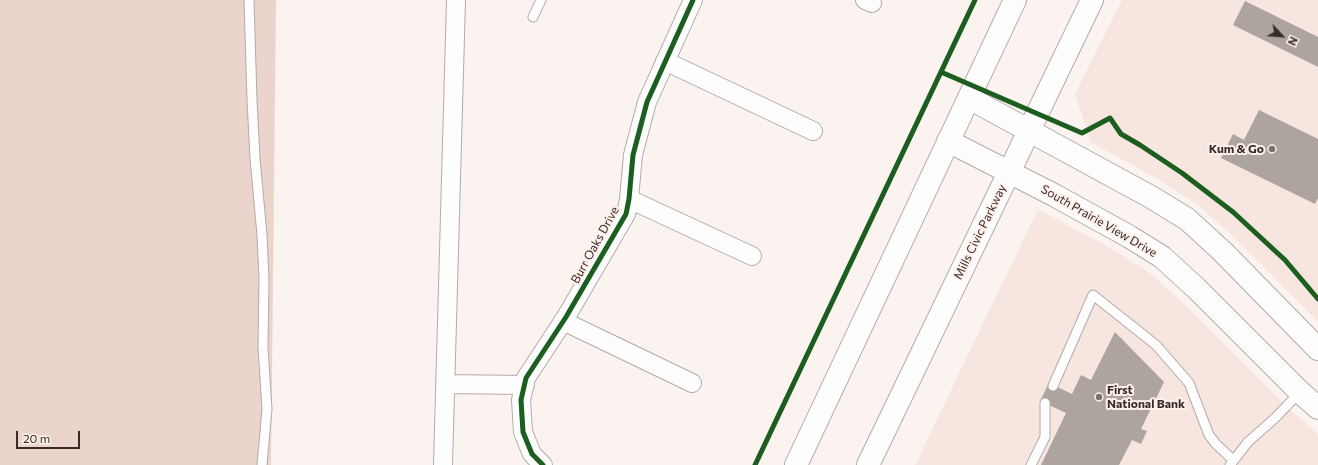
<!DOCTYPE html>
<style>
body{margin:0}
#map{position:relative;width:1318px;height:465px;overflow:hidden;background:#faf3f0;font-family:Commissioner,sans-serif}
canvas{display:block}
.north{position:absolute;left:1262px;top:16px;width:40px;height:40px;-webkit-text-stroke:3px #fef1ec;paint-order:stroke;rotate:116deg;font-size:11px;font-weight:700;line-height:16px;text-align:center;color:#382c27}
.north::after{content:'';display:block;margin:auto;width:14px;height:18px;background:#382c27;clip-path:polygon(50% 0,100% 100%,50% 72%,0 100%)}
.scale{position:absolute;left:16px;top:431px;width:64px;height:18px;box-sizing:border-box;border:2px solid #382c27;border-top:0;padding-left:5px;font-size:12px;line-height:14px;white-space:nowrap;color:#382c27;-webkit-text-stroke:3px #fef1ec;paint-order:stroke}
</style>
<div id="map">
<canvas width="1318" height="465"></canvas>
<div class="north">N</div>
<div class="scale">20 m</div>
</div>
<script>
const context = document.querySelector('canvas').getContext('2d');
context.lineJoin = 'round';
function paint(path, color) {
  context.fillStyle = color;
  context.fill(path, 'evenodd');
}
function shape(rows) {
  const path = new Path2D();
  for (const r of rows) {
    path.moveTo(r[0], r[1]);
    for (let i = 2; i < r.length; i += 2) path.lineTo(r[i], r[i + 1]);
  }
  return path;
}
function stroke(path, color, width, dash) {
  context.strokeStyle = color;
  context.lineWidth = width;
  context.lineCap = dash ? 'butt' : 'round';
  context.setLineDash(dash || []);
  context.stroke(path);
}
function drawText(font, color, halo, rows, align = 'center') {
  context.font = font + ' Commissioner,sans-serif';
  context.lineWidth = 4;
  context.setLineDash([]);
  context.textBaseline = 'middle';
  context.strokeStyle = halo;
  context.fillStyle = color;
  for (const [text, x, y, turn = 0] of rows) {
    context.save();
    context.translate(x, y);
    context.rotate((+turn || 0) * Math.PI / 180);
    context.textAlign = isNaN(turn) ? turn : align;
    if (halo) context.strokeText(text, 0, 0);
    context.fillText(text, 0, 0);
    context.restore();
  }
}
const built = shape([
 [1122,0,1318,0,1318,322,1236,239,1198,205,1161,181,1091,142,1075,94],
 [1038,209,1119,253,1150,273,1183,303,1287,407,1318,434,1318,465,915,465]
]);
const green = shape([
 [0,0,276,0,271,465,0,465]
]);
const building = shape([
 [1245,1,1318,37,1318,67,1233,25],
 [1259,110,1318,139,1318,198,1315,204,1221,158,1233,134,1244,140],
 [1115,332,1164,382,1141,429,1147,431,1141,444,1132,440,1119,465,1041,465,1066,413,1040,401,1049,383,1072,394,1081,375,1091,380]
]);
const lane = shape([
 [249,0,252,100,255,158,262,235,264,279,263,347,267,409,262,465],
 [533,17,541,0],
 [1053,386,1093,295,1156,345,1189,383,1209,435,1216,444,1233,460],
 [1031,465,1045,437,1045,403],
 [1230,465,1248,442,1275,418,1300,392]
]);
const street = shape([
 [865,0,872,3],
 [665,61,813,131],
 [629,199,752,256],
 [563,321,692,383],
 [445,384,525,385],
 [443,465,456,0],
 [543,465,532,454,523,432,521,400,526,378,566,317,626,214,629,199,633,155,647,102,693,0]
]);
const secondary = shape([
 [969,98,1151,197,1187,219,1223,252,1318,349],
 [948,141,1054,195,1130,237,1162,257,1196,288,1300,392,1318,408]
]);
const primary = shape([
 [796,465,1015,0],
 [868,465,1092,0]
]);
const cycleway = shape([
 [941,72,1082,133,1110,118,1121,134,1140,145,1182,173,1233,212,1285,260,1318,299],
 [543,465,532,454,523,432,521,400,526,378,566,317,626,214,629,199,633,155,647,102,693,0],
 [755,465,975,0]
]);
const markers = [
 [1272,149,4,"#7c726d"],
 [1099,397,4,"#7c726d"]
];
const poiNames = [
 ["Kum & Go",1264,149],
 ["First",1107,390,"left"],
 ["National Bank",1107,404,"left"]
];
const streetNames = [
 ["South Prairie View Drive",1099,221,30],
 ["Mills Civic Parkway",980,232,-64],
 ["Burr Oaks Drive",595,245,-61]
];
paint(built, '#f7e6e0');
paint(green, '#ebd4cb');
paint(building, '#ada39f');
stroke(lane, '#b3aba7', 11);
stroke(street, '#b3aba7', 20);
stroke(secondary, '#b3aba7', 24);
stroke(primary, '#b3aba7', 24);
stroke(lane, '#fefdfd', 9);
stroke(street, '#fefdfd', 18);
stroke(secondary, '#fefdfd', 22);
stroke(primary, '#fefdfd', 22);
stroke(cycleway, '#1b5e20', 5);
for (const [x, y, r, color] of markers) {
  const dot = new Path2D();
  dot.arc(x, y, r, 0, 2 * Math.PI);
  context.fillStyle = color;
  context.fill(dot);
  stroke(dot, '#fef1ec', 1.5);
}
drawText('bold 12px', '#382c27', '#fef1ec', poiNames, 'right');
drawText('12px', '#382c27', '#fef1ec', streetNames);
</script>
